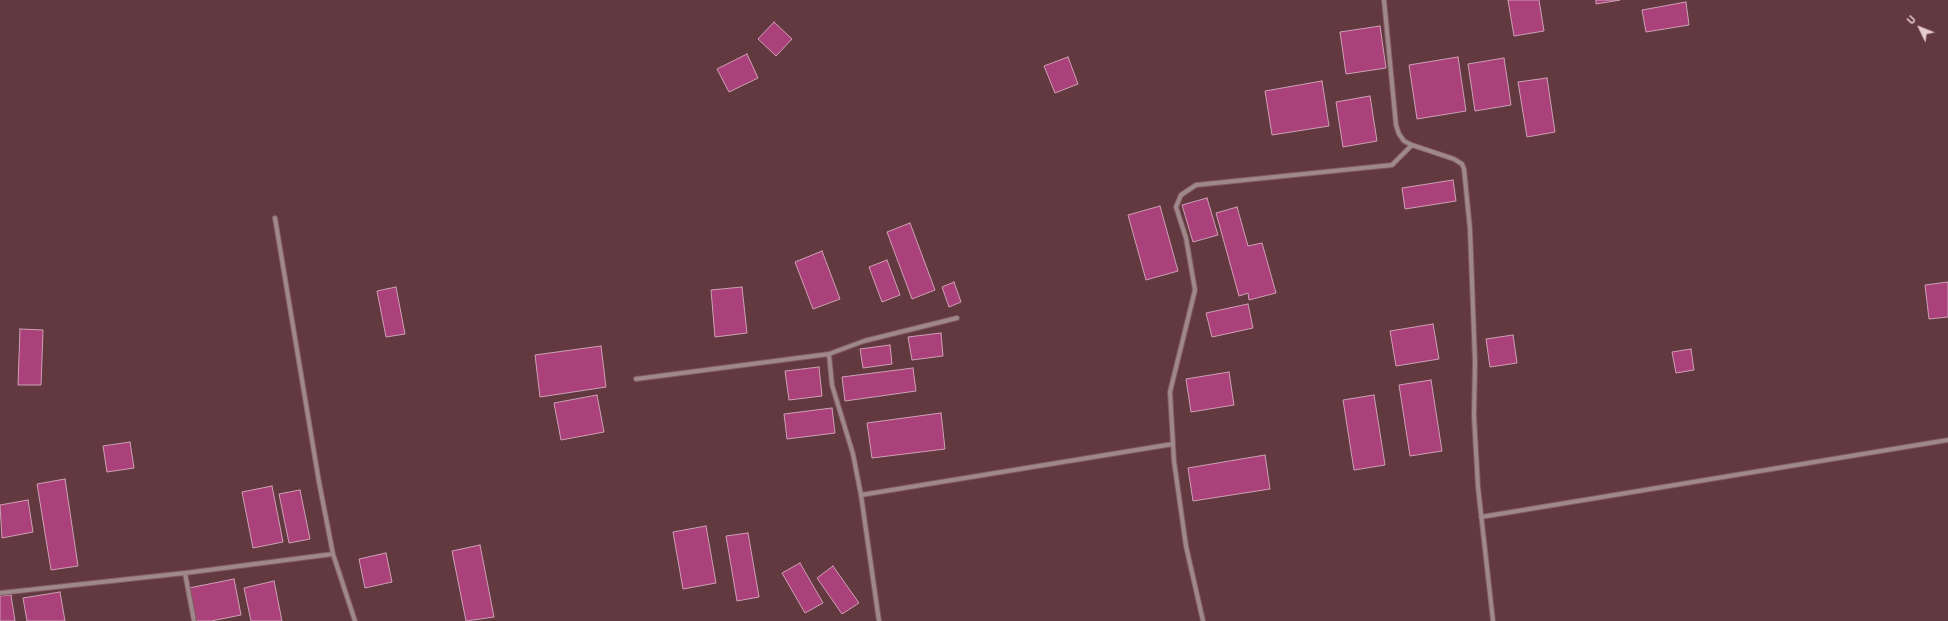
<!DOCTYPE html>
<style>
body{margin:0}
#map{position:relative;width:1948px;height:621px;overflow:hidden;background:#633940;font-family:"PT Sans",sans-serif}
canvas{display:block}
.north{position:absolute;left:1900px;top:8px;width:40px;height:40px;-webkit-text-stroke:3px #633940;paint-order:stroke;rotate:313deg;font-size:11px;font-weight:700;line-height:16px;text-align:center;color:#e7cccf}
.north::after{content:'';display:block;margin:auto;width:14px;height:18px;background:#e7cccf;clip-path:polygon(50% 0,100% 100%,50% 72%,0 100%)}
</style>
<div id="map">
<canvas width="1948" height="621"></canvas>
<div class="north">U</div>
</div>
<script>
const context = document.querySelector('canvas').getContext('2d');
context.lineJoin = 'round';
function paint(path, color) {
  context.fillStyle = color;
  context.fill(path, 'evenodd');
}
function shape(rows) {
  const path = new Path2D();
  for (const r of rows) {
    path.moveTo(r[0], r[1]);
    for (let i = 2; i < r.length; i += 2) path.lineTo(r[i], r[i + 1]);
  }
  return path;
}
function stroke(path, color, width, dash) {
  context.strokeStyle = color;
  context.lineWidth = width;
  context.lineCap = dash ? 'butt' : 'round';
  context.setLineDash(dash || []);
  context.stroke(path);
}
const building = shape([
 [1508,0,1539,0,1544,31,1514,36,1508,0],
 [1596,0,1620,0,1596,4,1596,0],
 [1686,2,1689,25,1646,32,1642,10,1686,2],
 [774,22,792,39,776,56,758,39,774,22],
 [1380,26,1386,68,1346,74,1340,32,1380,26],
 [747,54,758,78,729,92,717,69,747,54],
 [1068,57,1078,84,1055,93,1044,66,1068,57],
 [1458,57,1466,111,1417,119,1409,65,1458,57],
 [1504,58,1511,105,1475,111,1468,64,1504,58],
 [1547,78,1555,132,1527,137,1518,82,1547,78],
 [1322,81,1329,126,1272,135,1265,91,1322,81],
 [1370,96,1377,141,1343,147,1336,102,1370,96],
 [1453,180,1456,201,1405,209,1402,188,1453,180],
 [1207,198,1218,235,1193,242,1182,205,1207,198],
 [1160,206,1178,271,1146,280,1128,215,1160,206],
 [1237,207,1248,246,1262,243,1276,293,1249,300,1248,293,1239,296,1216,213,1237,207],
 [910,223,935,290,912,299,887,232,910,223],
 [822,251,840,299,813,309,795,262,822,251],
 [887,260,900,295,882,302,869,267,887,260],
 [954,282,961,302,949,307,942,287,954,282],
 [1948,282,1948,317,1929,319,1925,285,1948,282],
 [396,287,405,334,386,337,377,291,396,287],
 [742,287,747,333,715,337,711,290,742,287],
 [1248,304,1253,328,1212,337,1206,313,1248,304],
 [1433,324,1439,359,1396,366,1390,331,1433,324],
 [20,329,43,330,41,385,18,385,20,329],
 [941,333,943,356,912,360,908,337,941,333],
 [1513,335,1517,363,1490,367,1486,339,1513,335],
 [890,345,892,364,863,368,860,349,890,345],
 [601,346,606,387,540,397,535,355,601,346],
 [1691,349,1694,370,1676,373,1672,352,1691,349],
 [819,367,822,396,789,400,785,371,819,367],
 [913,368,916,391,845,401,842,377,913,368],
 [1229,372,1234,405,1191,412,1186,379,1229,372],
 [1431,380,1442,451,1410,456,1399,385,1431,380],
 [597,395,604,432,561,440,554,403,597,395],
 [1374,395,1385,465,1354,470,1343,400,1374,395],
 [832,408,835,433,787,439,784,414,832,408],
 [941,413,945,449,872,458,867,423,941,413],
 [130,442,134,468,107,472,103,446,130,442],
 [1265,455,1270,489,1193,501,1188,468,1265,455],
 [65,479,78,566,51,570,37,484,65,479],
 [272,486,283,542,253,548,242,492,272,486],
 [300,490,310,539,289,543,279,494,300,490],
 [28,500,33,532,2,538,0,505,28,500],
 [706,526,716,583,683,589,673,532,706,526],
 [748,533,759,597,737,601,726,536,748,533],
 [480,545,494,617,466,621,452,551,480,545],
 [386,553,392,582,365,588,359,559,386,553],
 [800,563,823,603,805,613,782,573,800,563],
 [833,566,859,603,842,614,817,578,833,566],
 [234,579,241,615,211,621,196,621,189,588,234,579],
 [274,581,282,621,251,621,244,588,274,581],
 [60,592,65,621,27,621,23,598,60,592],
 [11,595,15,621,0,621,0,596,11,595]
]);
const street = shape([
 [1384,0,1396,125,1399,134,1404,141,1412,145,1454,159,1462,164,1464,169,1470,229,1475,362,1474,416,1478,487,1493,621],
 [275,218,319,482,333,554],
 [829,354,864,341,957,318],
 [636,379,829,354,832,385,853,454,861,495,879,621],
 [861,495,1173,444],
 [1481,517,1948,440],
 [185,573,194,621],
 [0,593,185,573,333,554,355,621],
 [1203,621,1186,546,1174,461,1170,392,1195,290,1186,238,1176,207,1181,195,1196,185,1392,165,1412,145]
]);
paint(building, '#aa417a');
stroke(building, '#cea0b5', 1);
stroke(street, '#80595f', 6);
stroke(street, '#9f888b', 4);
</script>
